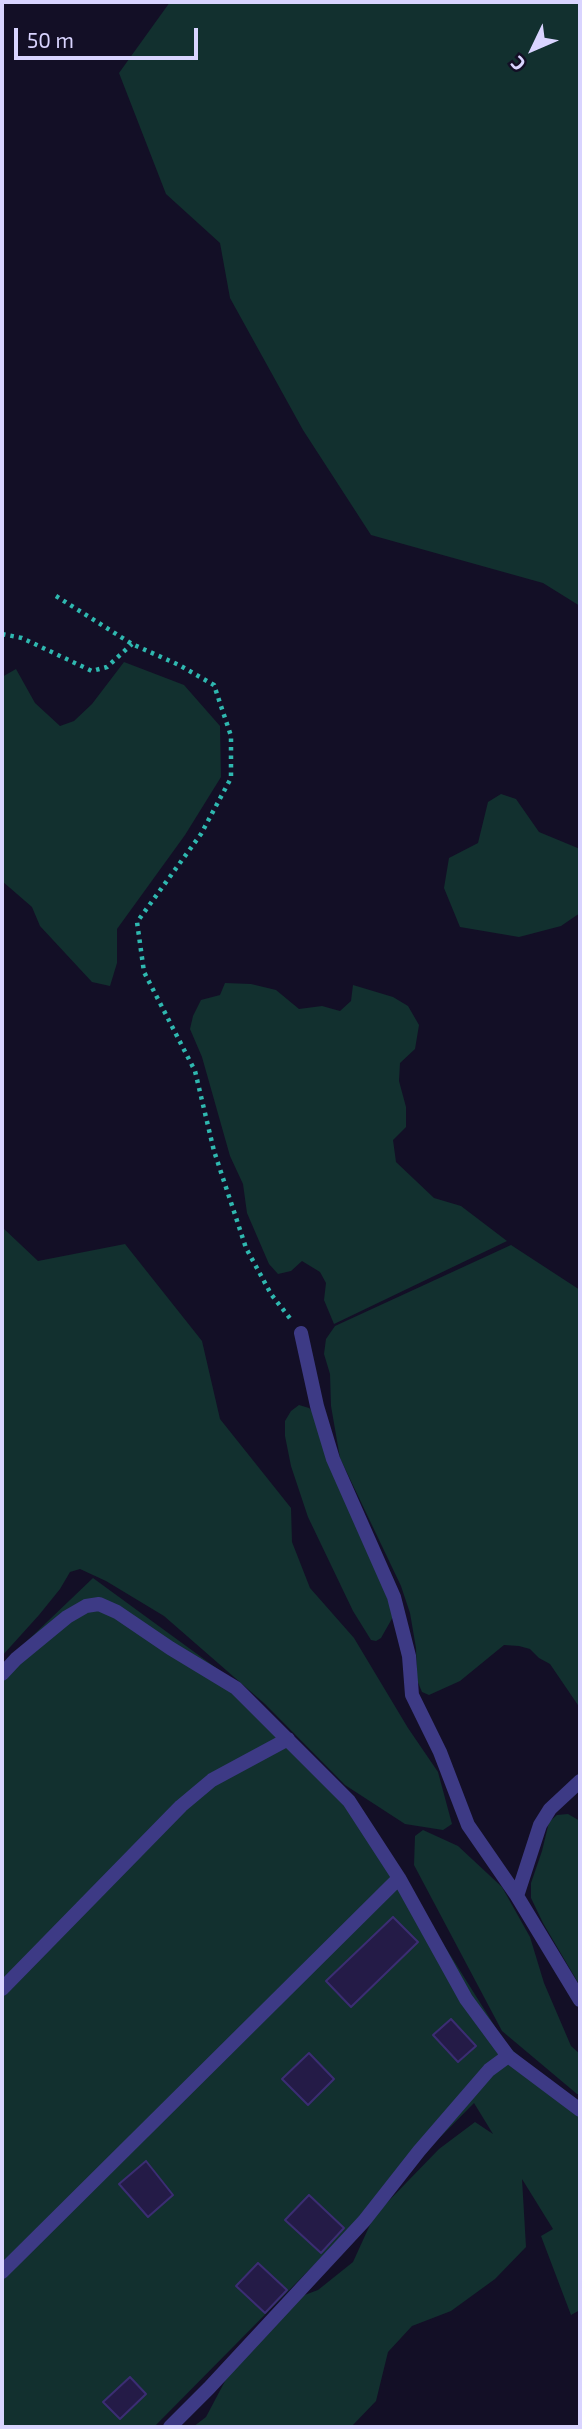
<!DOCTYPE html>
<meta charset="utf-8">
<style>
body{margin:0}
#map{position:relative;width:582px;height:2429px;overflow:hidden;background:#130f26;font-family:"Exo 2",sans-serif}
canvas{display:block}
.frame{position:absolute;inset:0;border:4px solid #d9d4ff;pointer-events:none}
.north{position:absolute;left:498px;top:14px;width:70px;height:70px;-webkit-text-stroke:5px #130f26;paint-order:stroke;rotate:226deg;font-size:19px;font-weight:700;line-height:28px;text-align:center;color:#d9d4ff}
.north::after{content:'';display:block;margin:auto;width:24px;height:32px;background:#d9d4ff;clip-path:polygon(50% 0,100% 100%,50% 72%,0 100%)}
.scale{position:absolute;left:14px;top:28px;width:184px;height:32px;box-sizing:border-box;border:4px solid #d9d4ff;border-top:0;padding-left:9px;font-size:21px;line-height:24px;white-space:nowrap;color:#d9d4ff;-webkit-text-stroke:5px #130f26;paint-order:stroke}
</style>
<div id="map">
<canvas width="582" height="2429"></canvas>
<div class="frame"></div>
<div class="north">С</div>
<div class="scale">50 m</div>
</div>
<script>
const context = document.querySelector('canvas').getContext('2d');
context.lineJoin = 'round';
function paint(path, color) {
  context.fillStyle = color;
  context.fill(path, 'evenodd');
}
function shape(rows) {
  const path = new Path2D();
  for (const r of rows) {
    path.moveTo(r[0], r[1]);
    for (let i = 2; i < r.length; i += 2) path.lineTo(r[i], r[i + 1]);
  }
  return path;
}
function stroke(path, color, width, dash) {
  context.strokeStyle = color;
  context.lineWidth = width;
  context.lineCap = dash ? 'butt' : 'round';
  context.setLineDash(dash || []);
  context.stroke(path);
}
const green = shape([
 [170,2,580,2,580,606,543,583,371,535,303,430,230,298,220,243,166,194,119,73],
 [124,662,184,685,220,726,221,777,185,835,117,929,117,963,110,986,92,982,40,926,32,907,2,881,2,677,16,669,35,703,60,726,74,721,92,704],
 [501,794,516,799,539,832,580,849,580,913,561,926,519,937,460,927,444,888,449,858,478,843,488,802],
 [225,983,251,984,276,990,299,1009,322,1006,340,1011,351,1001,353,985,393,997,408,1006,419,1025,415,1049,400,1063,399,1081,406,1107,406,1127,393,1140,396,1162,434,1198,461,1206,507,1241,334,1324,324,1300,326,1283,320,1272,302,1261,291,1271,278,1274,269,1264,247,1213,243,1184,230,1156,202,1057,190,1029,193,1016,201,1000,220,995],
 [2,1227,38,1261,125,1244,202,1341,220,1419,291,1508,292,1542,310,1588,354,1638,408,1728,438,1772,452,1824,443,1830,405,1824,345,1785,265,1704,164,1616,106,1581,80,1569,70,1572,60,1589,39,1615,2,1656],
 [511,1245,580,1290,580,1708,550,1664,539,1658,530,1649,519,1646,504,1645,460,1681,429,1695,422,1692,417,1680,416,1648,410,1613,401,1586,340,1458,331,1406,330,1374,324,1354,326,1339,335,1326],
 [299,1405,309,1408,315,1414,394,1615,381,1638,376,1641,371,1640,353,1611,308,1517,291,1466,285,1436,285,1421,291,1411],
 [93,1578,234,1681,348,1792,506,2044,580,2113,580,2310,571,2315,541,2236,553,2229,522,2179,526,2247,495,2279,451,2311,412,2326,388,2352,376,2401,351,2427,193,2427,206,2417,233,2366,294,2299,318,2290,353,2262,374,2216,439,2149,475,2122,493,2134,474,2103,154,2427,2,2427,2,1665],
 [568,1814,580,1821,580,1986,543,1923,531,1898,531,1883,542,1851,549,1822,557,1815],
 [423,1830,458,1846,502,1887,530,1937,544,1983,571,2046,580,2054,580,2094,577,2094,502,2031,414,1865,415,1836]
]);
const building = shape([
 [393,1917,418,1942,351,2007,326,1981,393,1917],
 [451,2019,476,2046,458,2062,433,2035,451,2019],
 [309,2053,334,2079,308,2105,282,2079,309,2053],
 [146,2161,173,2195,148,2217,119,2184,146,2161],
 [309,2195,344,2228,321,2253,285,2220,309,2195],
 [258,2263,287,2290,265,2313,236,2286,258,2263],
 [130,2377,146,2394,120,2419,103,2402,130,2377]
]);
const path = shape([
 [56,596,132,644,179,665,214,685,231,736,231,778,201,834,137,922,144,972,195,1071,214,1151,246,1248,271,1294,292,1321],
 [2,634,22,638,92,671,107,667,132,644]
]);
const service = shape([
 [301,1333,317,1406,333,1459,394,1597,409,1656,412,1695,440,1752,468,1825,517,1896,580,2000],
 [2,1674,16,1659,67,1617,86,1606,99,1604,117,1612,170,1648,236,1688,349,1801,399,1878,466,1999,508,2056,580,2110],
 [517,1896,540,1825,550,1809,580,1781],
 [2,1989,181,1806,212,1780,288,1739],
 [2,2272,399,1878],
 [170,2427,209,2388,364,2221,419,2151,489,2070,508,2056]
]);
paint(green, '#12302f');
paint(building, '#241b47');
stroke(building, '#3b2d73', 2);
stroke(path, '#2fb8b0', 4.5, [3.5, 5]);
stroke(service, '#3d3a85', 14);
</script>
